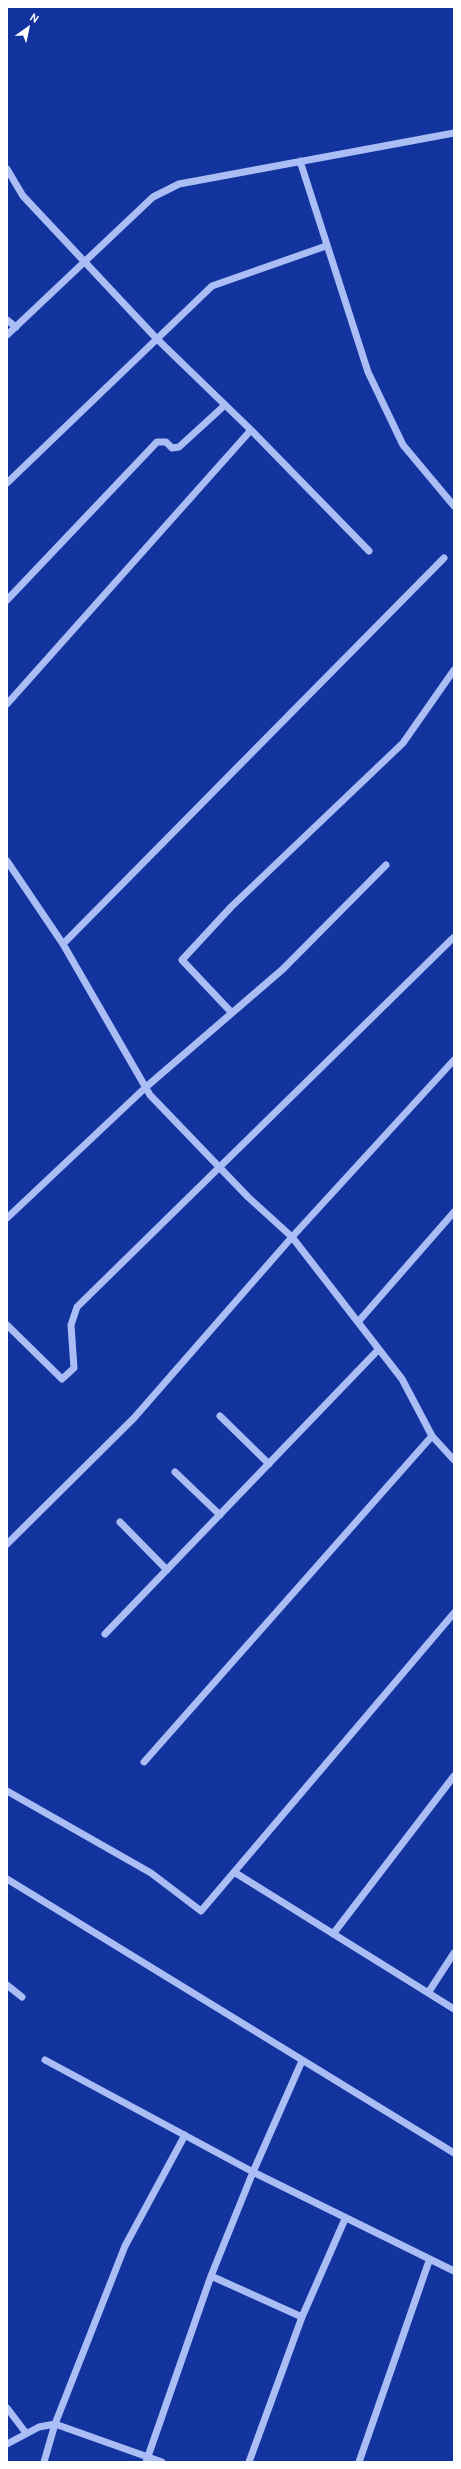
<!DOCTYPE html>
<style>
body{margin:0}
#map{position:relative;width:461px;height:2469px;overflow:hidden;background:#13349f;font-family:Cabin,sans-serif}
canvas{display:block}
.frame{position:absolute;inset:0;border:8px solid #fff;pointer-events:none}
.north{position:absolute;left:8px;top:8px;width:40px;height:40px;-webkit-text-stroke:3px #13349f;paint-order:stroke;rotate:33deg;font-size:11px;font-weight:700;line-height:16px;text-align:center;color:#fff}
.north::after{content:'';display:block;margin:auto;width:14px;height:18px;background:#fff;clip-path:polygon(50% 0,100% 100%,50% 72%,0 100%)}
</style>
<div id="map">
<canvas width="461" height="2469"></canvas>
<div class="frame"></div>
<div class="north">N</div>
</div>
<script>
const context = document.querySelector('canvas').getContext('2d');
context.lineJoin = 'round';
function shape(rows) {
  const path = new Path2D();
  for (const r of rows) {
    path.moveTo(r[0], r[1]);
    for (let i = 2; i < r.length; i += 2) path.lineTo(r[i], r[i + 1]);
  }
  return path;
}
function stroke(path, color, width, dash) {
  context.strokeStyle = color;
  context.lineWidth = width;
  context.lineCap = dash ? 'butt' : 'round';
  context.setLineDash(dash || []);
  context.stroke(path);
}
const minor = shape([
 [300,161,368,372,403,445,454,506],
 [7,169,23,196,156,338,251,430,369,551],
 [7,320,16,327],
 [7,335,153,197,179,184,454,133],
 [7,483,212,286,326,246],
 [7,600,157,442,166,442,172,448,179,447,225,405],
 [7,704,251,430],
 [7,861,63,944,150,1095,248,1197,292,1237,402,1379,432,1436,454,1460],
 [63,944,444,558],
 [232,1013,182,960,231,907,403,743,454,670],
 [7,1218,146,1087,283,969,386,865],
 [358,1322,454,1212],
 [7,1325,62,1379,74,1368,71,1325,77,1307,453,938],
 [220,1416,269,1464],
 [175,1472,220,1515],
 [120,1522,167,1570],
 [7,1544,134,1418,292,1237,454,1060],
 [105,1634,379,1349],
 [144,1762,432,1436],
 [7,1791,151,1873,201,1911,454,1613],
 [234,1872,454,2009],
 [7,1879,454,2153],
 [333,1934,454,1776],
 [7,1985,22,1997],
 [428,1993,454,1953],
 [45,2060,253,2172,454,2271],
 [211,2276,302,2317],
 [7,2408,26,2433],
 [7,2444,39,2427,55,2424,162,2462],
 [44,2462,55,2424,125,2246,185,2135],
 [146,2462,211,2276,253,2172,302,2061],
 [249,2462,302,2317,345,2219],
 [359,2462,429,2261]
]);
stroke(minor, '#aabdf4', 7);
</script>
